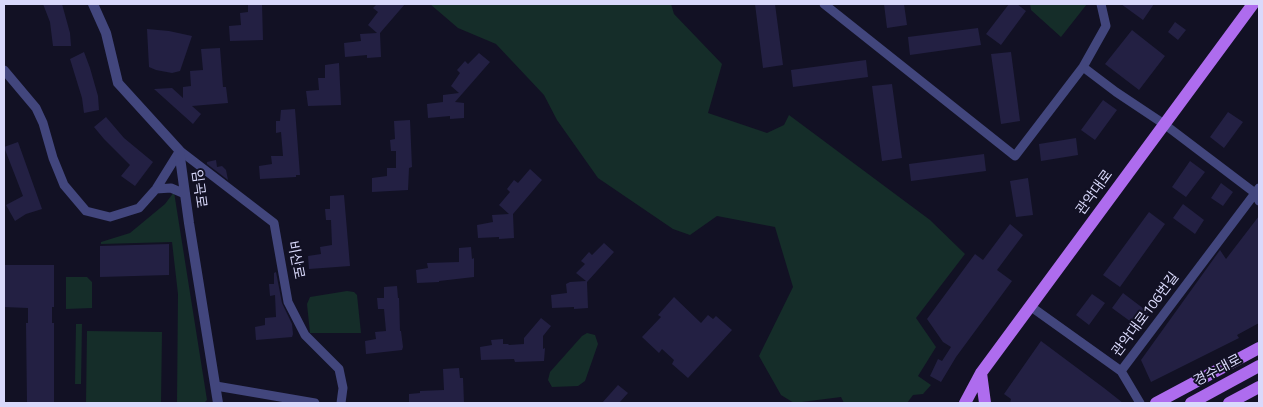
<!DOCTYPE html>
<meta charset="utf-8">
<style>
body{margin:0}
#map{position:relative;width:1263px;height:407px;overflow:hidden;background:#121124;font-family:"Titillium Web",sans-serif}
canvas{display:block}
.frame{position:absolute;inset:0;border:5px solid #d9d9fb;pointer-events:none}
</style>
<div id="map">
<canvas width="1263" height="407"></canvas>
<div class="frame"></div>
</div>
<script>
const context = document.querySelector('canvas').getContext('2d');
context.lineJoin = 'round';
function paint(path, color) {
  context.fillStyle = color;
  context.fill(path, 'evenodd');
}
function shape(rows) {
  const path = new Path2D();
  for (const r of rows) {
    path.moveTo(r[0], r[1]);
    for (let i = 2; i < r.length; i += 2) path.lineTo(r[i], r[i + 1]);
  }
  return path;
}
function stroke(path, color, width, dash) {
  context.strokeStyle = color;
  context.lineWidth = width;
  context.lineCap = dash ? 'butt' : 'round';
  context.setLineDash(dash || []);
  context.stroke(path);
}
function drawText(font, color, halo, rows, align = 'center') {
  context.font = font + ' "Titillium Web","Noto Sans KR",sans-serif';
  context.lineWidth = 4;
  context.setLineDash([]);
  context.textBaseline = 'middle';
  context.strokeStyle = halo;
  context.fillStyle = color;
  for (const [text, x, y, turn = 0] of rows) {
    context.save();
    context.translate(x, y);
    context.rotate((+turn || 0) * Math.PI / 180);
    context.textAlign = isNaN(turn) ? turn : align;
    if (halo) context.strokeText(text, 0, 0);
    context.fillText(text, 0, 0);
    context.restore();
  }
}
const green = shape([
 [430,4,671,4,674,14,722,64,708,113,767,133,784,125,789,115,930,220,965,254,916,318,936,347,918,376,931,385,923,394,913,395,907,403,844,403,841,397,794,403,781,395,759,356,793,287,775,227,717,216,690,235,673,229,598,178,557,120,544,95,496,44,458,28],
 [1030,4,1087,4,1061,37,1031,10],
 [174,192,207,400,204,403,177,403,178,294,172,242,101,244,101,242,130,233,165,204],
 [66,277,87,277,92,282,92,308,66,309],
 [347,291,354,292,357,295,361,333,310,333,307,304,310,297],
 [76,324,82,324,81,384,75,384],
 [87,331,162,332,161,403,86,403],
 [587,333,595,335,598,344,585,381,578,386,552,387,548,380,550,372,582,336]
]);
const building = shape([
 [43,4,62,4,70,33,71,46,53,46,50,22],
 [248,4,262,4,263,40,230,41,229,26,241,25,240,13,248,12],
 [377,4,405,4,380,33,381,57,367,58,367,55,345,57,344,43,361,41,360,34,377,33,368,25,378,12,373,8],
 [755,4,775,4,783,65,763,68],
 [884,4,904,4,907,25,887,28],
 [1009,4,1017,4,1026,11,1001,45,986,34],
 [1121,4,1154,4,1143,20],
 [1175,22,1186,30,1178,40,1168,32],
 [978,28,981,45,910,55,908,37],
 [147,29,169,31,192,36,180,71,172,73,156,70,149,67],
 [1132,30,1165,56,1139,90,1105,64],
 [220,48,223,87,226,87,228,103,192,106,201,114,193,124,154,89,172,88,183,98,183,87,191,86,190,71,203,70,201,49],
 [84,52,90,68,98,96,99,110,84,113,82,98,70,59],
 [1011,52,1020,121,1001,124,991,54],
 [479,53,490,62,455,102,464,103,464,118,450,119,450,116,428,118,427,104,443,102,443,95,459,93,451,86,460,73,457,70,465,61,468,64],
 [866,60,868,77,793,87,791,70],
 [339,63,341,105,308,106,306,91,319,90,318,78,325,78,325,65],
 [892,84,902,158,882,161,872,86],
 [1103,100,1117,110,1095,140,1081,130],
 [295,109,300,175,296,175,296,177,260,179,259,166,272,164,271,156,283,156,281,132,276,133,276,121,280,121,281,110],
 [1228,112,1243,122,1224,148,1210,137],
 [106,117,124,138,153,162,135,186,121,176,130,165,104,139,94,127],
 [410,120,412,167,409,168,408,190,372,192,372,178,387,176,387,168,396,168,396,151,391,151,390,140,395,139,394,121],
 [1076,138,1078,155,1041,161,1039,144],
 [18,142,42,209,26,214,15,221,6,205,23,196,4,147],
 [984,154,986,171,911,181,909,164],
 [216,160,217,167,222,166,226,170,228,180,207,164,207,162],
 [1190,161,1205,172,1186,197,1172,187],
 [530,169,542,180,513,214,514,238,499,239,499,237,478,238,477,225,493,222,492,215,509,214,499,205,510,192,507,189,514,180,518,183],
 [1028,178,1033,215,1016,217,1010,181],
 [1221,183,1233,192,1223,206,1211,198],
 [344,195,350,266,309,269,308,256,321,254,320,247,332,245,331,220,326,220,325,209,330,209,330,196],
 [1183,204,1204,220,1195,234,1173,218],
 [1149,212,1165,224,1120,287,1103,275],
 [1259,216,1259,323,1237,335,1239,338,1151,382,1141,360,1220,250,1226,259],
 [1010,224,1023,235,997,270,1012,281,956,357,941,382,930,376,938,359,942,361,951,347,943,342,927,319,975,254,983,260],
 [604,243,614,252,587,282,588,308,574,309,574,307,552,308,551,295,567,293,566,284,570,282,586,281,576,273,585,264,581,261,589,252,592,255],
 [169,244,169,275,100,277,100,246],
 [471,247,472,259,474,258,474,277,439,281,439,282,417,283,416,270,428,268,427,263,459,262,459,248],
 [4,265,54,265,54,307,52,307,52,323,54,323,54,403,27,403,26,323,28,323,28,308,4,307],
 [276,272,282,303,292,324,293,334,292,337,256,340,255,327,265,325,265,318,276,317,275,295,270,296,269,284,274,284,274,273],
 [397,286,398,298,399,298,400,331,401,331,403,347,402,350,366,354,365,341,376,339,375,332,386,331,384,309,378,309,377,298,384,298,384,287],
 [1123,293,1148,312,1138,327,1112,308],
 [1092,294,1105,303,1089,325,1076,315],
 [674,297,701,323,708,315,713,319,716,316,732,330,688,378,672,364,674,360,662,349,659,353,642,337,661,317,658,315],
 [541,318,551,326,543,336,543,349,545,348,544,361,515,362,514,359,481,360,480,347,492,345,491,340,503,339,503,344,508,344,509,345,524,344,524,338],
 [1041,341,1104,388,1123,403,1010,403,1011,399,1004,394],
 [459,368,460,378,463,378,464,403,409,403,409,394,420,393,420,391,444,390,443,369],
 [618,385,628,393,619,403,602,403]
]);
const minor = shape([
 [824,4,1015,156,1083,67],
 [1101,4,1106,26,1083,67,1116,92,1164,124,1255,193,1259,201],
 [4,70,36,108,43,123,53,158,64,185,86,211,110,217,139,208,156,189,179,152],
 [179,150,274,223,288,302,305,335,339,369,343,388,341,403],
 [156,189,171,188,185,194],
 [1030,306,1121,371,1259,188],
 [1121,371,1140,403],
 [216,386,315,403]
]);
const tertiary = shape([
 [93,4,106,33,118,83,179,150,189,223,218,403]
]);
const primary = shape([
 [981,373,985,403],
 [965,403,981,373,1253,4],
 [1156,403,1259,348],
 [1191,403,1259,366],
 [1229,403,1259,387]
]);
const streetNames = [
 ["임곡로",198,189,82],
 ["관악대로",1095,193,-54],
 ["비산로",295,260,79],
 ["관악대로106번길",1146,315,-53],
 ["경수대로",1218,371,-28]
];
paint(green, '#152d29');
paint(building, '#232043');
stroke(minor, '#42467d', 9);
stroke(tertiary, '#42467d', 10);
stroke(primary, '#ae6cee', 12);
drawText('14px', '#d9d9fb', '#121124', streetNames);
</script>
